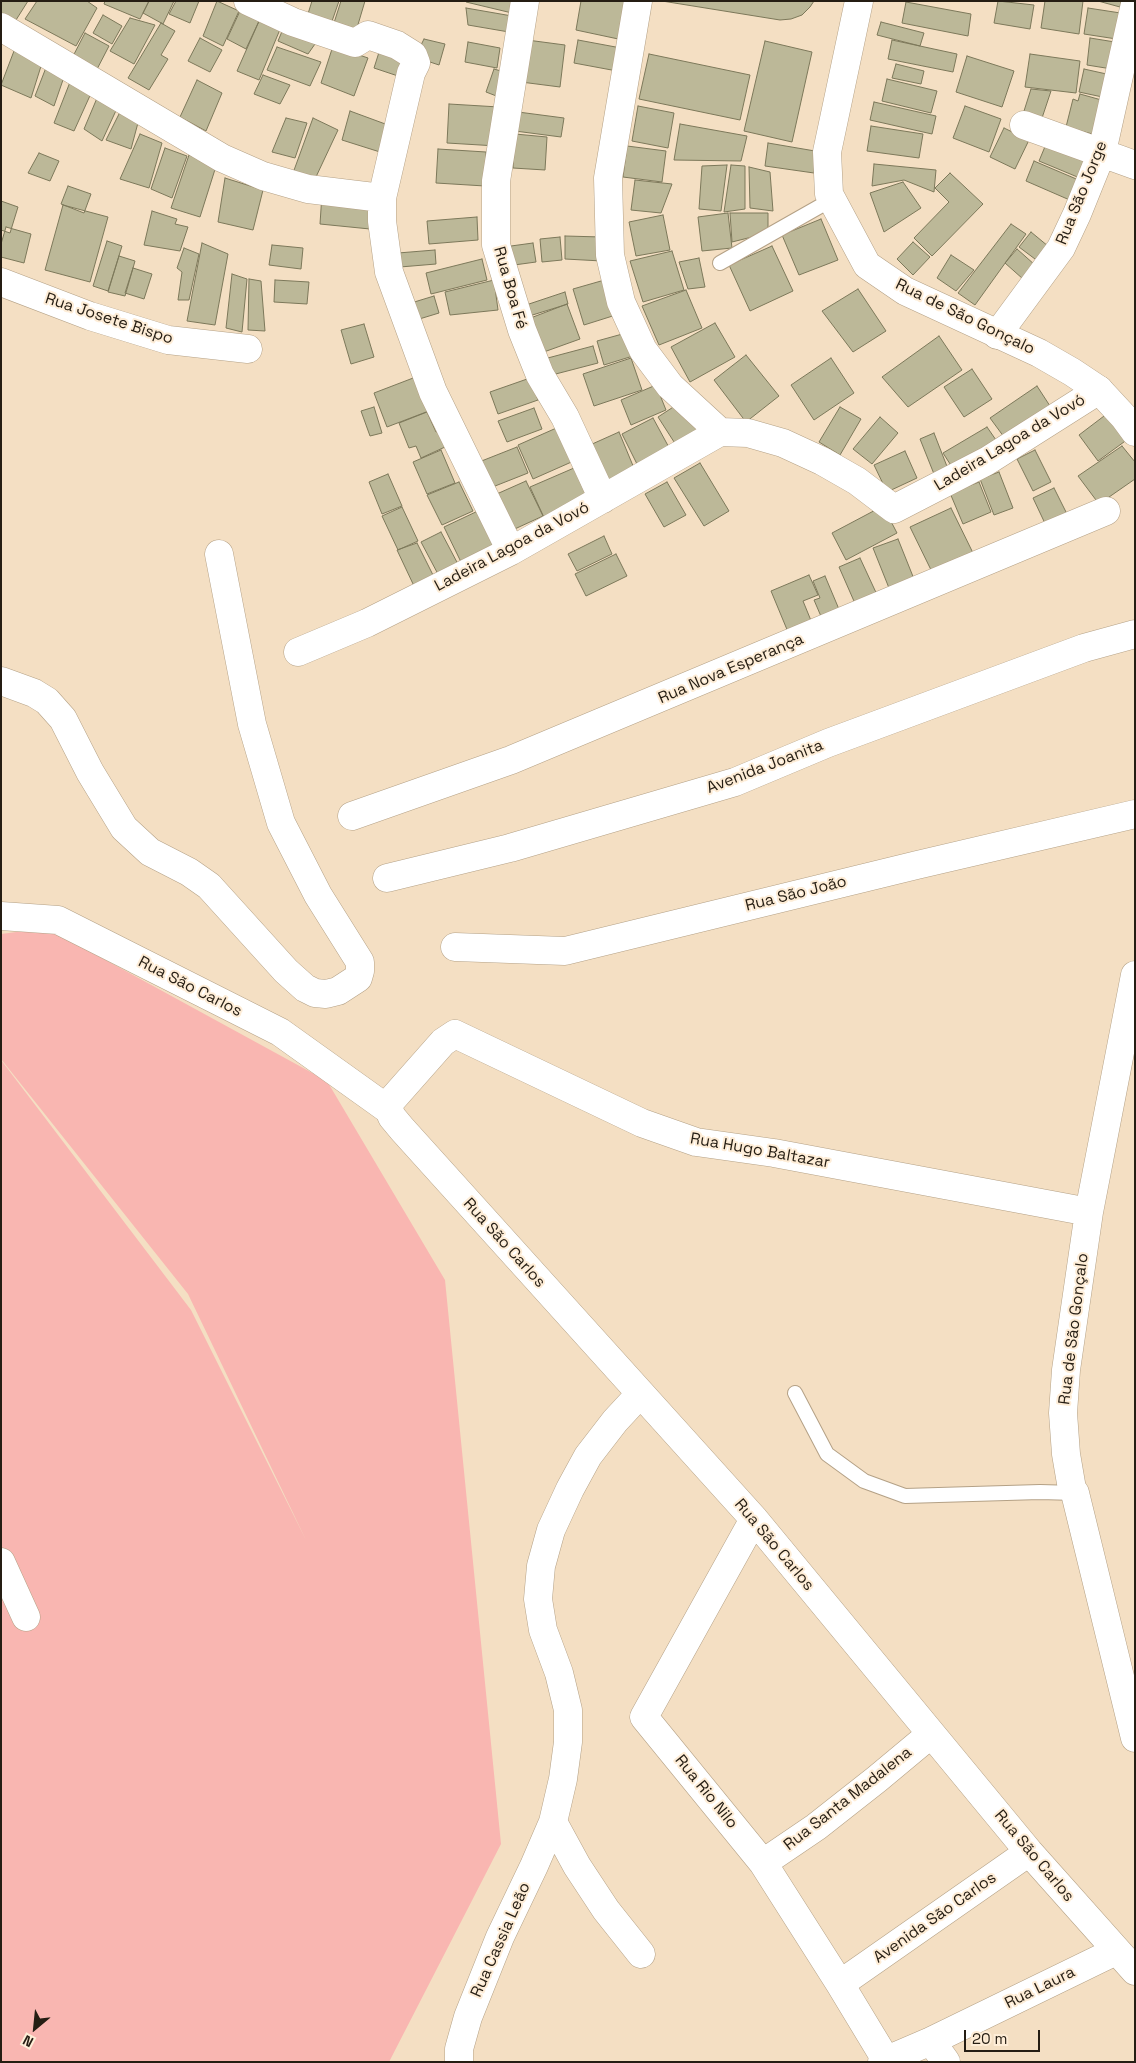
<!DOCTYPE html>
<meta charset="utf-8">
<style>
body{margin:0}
#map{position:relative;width:1136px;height:2063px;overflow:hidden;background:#f4dfc3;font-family:"Space Grotesk",sans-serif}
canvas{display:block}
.frame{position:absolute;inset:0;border:2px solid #251d13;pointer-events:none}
.north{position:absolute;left:10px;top:2003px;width:50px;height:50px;-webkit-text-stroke:4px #feedd7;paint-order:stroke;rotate:208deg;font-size:14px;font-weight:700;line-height:20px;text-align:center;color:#251d13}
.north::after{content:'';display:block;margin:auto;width:18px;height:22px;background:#251d13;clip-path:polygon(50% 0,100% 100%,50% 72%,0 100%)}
.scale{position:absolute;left:964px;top:2030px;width:76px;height:22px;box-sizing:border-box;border:2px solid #251d13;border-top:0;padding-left:6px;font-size:15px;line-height:18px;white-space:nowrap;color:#251d13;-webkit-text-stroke:4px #feedd7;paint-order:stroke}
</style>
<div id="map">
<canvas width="1136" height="2063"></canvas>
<div class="frame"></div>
<div class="north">N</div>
<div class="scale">20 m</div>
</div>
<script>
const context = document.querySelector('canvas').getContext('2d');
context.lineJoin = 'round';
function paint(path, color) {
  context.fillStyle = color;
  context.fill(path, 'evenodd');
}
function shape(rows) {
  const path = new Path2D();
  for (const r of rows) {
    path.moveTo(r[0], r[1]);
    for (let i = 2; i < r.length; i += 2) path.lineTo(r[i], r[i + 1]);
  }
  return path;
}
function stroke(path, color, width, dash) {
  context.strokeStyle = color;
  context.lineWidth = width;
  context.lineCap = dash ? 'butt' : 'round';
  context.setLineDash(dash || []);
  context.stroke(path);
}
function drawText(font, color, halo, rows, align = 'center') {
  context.font = font + ' "Space Grotesk",sans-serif';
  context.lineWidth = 4;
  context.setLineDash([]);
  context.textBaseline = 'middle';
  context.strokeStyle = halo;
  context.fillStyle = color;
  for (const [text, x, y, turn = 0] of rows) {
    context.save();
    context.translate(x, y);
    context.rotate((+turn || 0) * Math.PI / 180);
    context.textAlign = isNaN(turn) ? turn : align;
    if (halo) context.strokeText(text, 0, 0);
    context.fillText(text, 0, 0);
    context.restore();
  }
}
const green = shape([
 [47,928,327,1081,445,1280,501,1844,389,2062,1,2062,1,1060,191,1310,306,1540,188,1294,1,1059,1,934]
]);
const building = shape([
 [1,1,28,1,16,20,1,14,1,1],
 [37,1,87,1,97,8,76,46,25,19,37,1],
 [105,1,149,1,140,19,104,4,105,1],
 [149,1,174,1,163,24,143,13,149,1],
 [176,1,199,1,190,23,169,14,176,1],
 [217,1,239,11,223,46,203,36,217,1],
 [312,1,339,1,330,27,307,17,312,1],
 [341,1,365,1,354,38,333,26,341,1],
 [513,1,512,13,466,2,466,1,513,1],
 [581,1,629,1,623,40,576,30,581,1],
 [662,1,814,1,810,7,802,15,791,19,780,20,662,1],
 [998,1,1034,5,1030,29,994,23,998,1],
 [1045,1,1083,1,1079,34,1041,28,1045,1],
 [1098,1,1121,1,1120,7,1098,1],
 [906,2,971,14,968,36,902,23,906,2],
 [466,8,512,16,509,32,468,25,466,8],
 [1088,8,1127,14,1123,40,1084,34,1088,8],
 [240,11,259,21,246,49,227,39,240,11],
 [103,15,122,26,112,44,93,33,103,15],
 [130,18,155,25,134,64,110,51,130,18],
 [260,19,281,27,259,80,237,71,260,19],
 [881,22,924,33,920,46,877,35,881,22],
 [161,23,175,31,161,55,168,59,149,90,128,78,161,23],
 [283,29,315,44,308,54,278,41,283,29],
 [85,33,109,46,94,75,70,62,85,33],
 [200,38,222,50,210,72,188,61,200,38],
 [1090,38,1121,43,1118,70,1087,65,1090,38],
 [424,39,445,44,439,65,415,57,424,39],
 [527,40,565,45,560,87,521,82,527,40],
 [578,40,621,48,617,71,574,63,578,40],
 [892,40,957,54,953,72,888,59,892,40],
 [765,41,812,52,792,142,744,131,765,41],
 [468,42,500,48,497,68,465,62,468,42],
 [333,46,368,58,354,96,321,83,333,46],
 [381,46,412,58,407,79,374,68,381,46],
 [277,47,321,62,310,86,267,70,277,47],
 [14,51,42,63,31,98,1,85,14,51],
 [649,54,750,75,740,120,639,99,649,54],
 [1030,54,1080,61,1076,93,1025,87,1030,54],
 [967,56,1014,71,1002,107,956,92,967,56],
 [896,64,924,71,921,84,892,78,896,64],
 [47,65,65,74,54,106,35,96,47,65],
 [494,69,508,73,499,97,486,92,494,69],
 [1084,69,1111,75,1107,98,1079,92,1084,69],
 [263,75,290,85,280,104,254,94,263,75],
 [72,77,93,89,74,131,54,123,72,77],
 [887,79,937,91,931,113,882,101,887,79],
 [197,80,222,93,206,131,180,117,197,80],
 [1031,89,1051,91,1042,118,1024,111,1031,89],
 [100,91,119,104,102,141,84,129,100,91],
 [1080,94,1105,101,1096,135,1066,127,1073,99,1078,101,1080,94],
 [874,102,936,116,932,134,870,120,874,102],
 [449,104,499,107,497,146,447,143,449,104],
 [638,106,674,113,668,148,632,141,638,106],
 [965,106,1001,119,989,152,953,138,965,106],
 [350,111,388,125,380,152,342,140,350,111],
 [120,112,139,119,131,149,106,140,120,112],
 [518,112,564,118,561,137,515,131,518,112],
 [286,118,307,123,295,158,272,152,286,118],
 [313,118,338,130,315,179,293,173,313,118],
 [680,124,747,136,741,161,674,160,680,124],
 [871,126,923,134,919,158,867,151,871,126],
 [1004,128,1029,140,1015,169,990,157,1004,128],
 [140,134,162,143,149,188,120,179,140,134],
 [515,134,547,137,545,170,513,168,515,134],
 [1049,137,1097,157,1087,181,1039,161,1049,137],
 [768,143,815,151,814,173,765,166,768,143],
 [627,146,666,151,662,182,623,177,627,146],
 [165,148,187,156,172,198,151,189,165,148],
 [438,149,486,152,485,186,436,183,438,149],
 [39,153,59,161,50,181,28,173,39,153],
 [189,155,217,163,200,217,171,208,189,155],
 [1034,161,1081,181,1072,201,1026,181,1034,161],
 [874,164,936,170,934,192,904,180,872,186,874,164],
 [727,165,721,211,699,209,702,166,727,165],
 [731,165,745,166,745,209,724,212,731,165],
 [749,167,770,172,773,211,750,208,749,167],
 [950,173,983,204,932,256,914,238,949,202,935,188,950,173],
 [225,178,263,190,253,230,218,222,225,178],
 [635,180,672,184,661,213,631,210,635,180],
 [903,182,921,208,884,232,870,193,903,182],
 [68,186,91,194,84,213,61,204,68,186],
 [322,194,373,199,370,229,320,224,322,194],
 [1,201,18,207,10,233,1,230,1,201],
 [63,205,108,217,90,282,45,270,63,205],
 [152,211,177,219,175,224,188,227,180,251,144,245,152,211],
 [728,213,732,248,702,251,698,217,728,213],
 [730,213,768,213,768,233,732,242,730,213],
 [663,215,670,250,636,256,629,222,663,215],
 [477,217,478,240,429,244,427,221,477,217],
 [821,219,838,260,799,275,782,235,821,219],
 [1011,224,1026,234,975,305,958,293,1011,224],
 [6,227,31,234,24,263,1,257,1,244,6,227],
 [1031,232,1054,251,1043,265,1019,247,1031,232],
 [565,236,602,237,602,261,565,259,565,236],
 [560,237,562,260,542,262,540,239,560,237],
 [107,241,122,246,108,291,93,286,107,241],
 [913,242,930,257,913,275,897,259,913,242],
 [202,243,228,254,215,325,187,321,202,243],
 [533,243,536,262,514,265,511,246,533,243],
 [272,245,303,248,301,269,269,265,272,245],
 [772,246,793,291,750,311,729,265,772,246],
 [184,248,199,254,189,300,178,300,182,272,177,268,184,248],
 [1017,249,1035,265,1023,279,1005,263,1017,249],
 [435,250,436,264,400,267,398,253,435,250],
 [672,251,684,290,643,302,630,261,672,251],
 [951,255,974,270,956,291,937,278,951,255],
 [119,256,135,261,125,296,108,292,119,256],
 [699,258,705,287,688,289,679,262,699,258],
 [482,259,487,280,431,294,426,273,482,259],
 [133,268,152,274,144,299,125,293,133,268],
 [232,274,247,279,242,332,226,328,232,274],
 [249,279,261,281,265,331,248,330,249,279],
 [608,279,619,314,584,325,573,289,608,279],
 [275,280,309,282,307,304,274,302,275,280],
 [494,280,498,310,450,315,445,292,494,280],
 [858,289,886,331,853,352,822,311,858,289],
 [686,290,702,328,659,345,642,306,686,290],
 [565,292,568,304,526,317,523,306,565,292],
 [434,296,439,313,416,320,411,303,434,296],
 [567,304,580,339,541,353,528,319,567,304],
 [715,323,735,357,690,382,671,347,715,323],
 [364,324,374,357,351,364,341,330,364,324],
 [626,333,633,356,604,365,597,341,626,333],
 [939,336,962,370,908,407,882,377,939,336],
 [593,346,598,363,548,376,544,359,593,346],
 [746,355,779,396,746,422,714,380,746,355],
 [631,358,642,390,594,406,583,374,631,358],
 [831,358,854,393,814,420,791,385,831,358],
 [972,369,992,399,964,417,944,387,972,369],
 [421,375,434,409,387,427,374,393,421,375],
 [530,378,538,400,498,414,490,392,530,378],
 [656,385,666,410,631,425,621,400,656,385],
 [1037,386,1050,406,1004,437,990,418,1037,386],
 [684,400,702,429,676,445,658,417,684,400],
 [374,407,382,433,370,436,361,411,374,407],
 [840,407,861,419,840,455,819,442,840,407],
 [534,408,542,429,507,442,498,421,534,408],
 [427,412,436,432,439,431,445,447,421,458,416,446,409,448,399,423,427,412],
 [1108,413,1128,439,1098,461,1079,435,1108,413],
 [880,417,898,433,872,464,853,449,880,417],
 [653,418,672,453,640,470,622,434,653,418],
 [561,426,576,460,533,479,518,445,561,426],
 [987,427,996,440,952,467,943,453,987,427],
 [619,432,636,473,609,485,590,445,619,432],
 [934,433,948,469,934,474,920,439,934,433],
 [1122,446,1135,462,1135,479,1099,504,1078,476,1122,446],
 [517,447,528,473,490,488,479,462,517,447],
 [441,450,455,483,427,494,413,462,441,450],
 [1035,450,1051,482,1033,491,1017,459,1035,450],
 [905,451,917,478,887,492,874,465,905,451],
 [700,463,729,511,704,526,674,478,700,463],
 [574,468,590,504,547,524,530,487,574,468],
 [999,472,1013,508,994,515,980,479,999,472],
 [388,474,402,506,382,514,369,482,388,474],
 [526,481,543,516,506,533,490,497,526,481],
 [459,482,473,511,442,525,427,495,459,482],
 [667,482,686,515,664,527,645,494,667,482],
 [979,482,991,512,963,524,950,493,979,482],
 [1054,488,1072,524,1050,534,1033,498,1054,488],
 [883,506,897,533,846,560,832,533,883,506],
 [402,507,418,541,398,550,382,516,402,507],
 [951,508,974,555,933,574,910,527,951,508],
 [480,510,497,545,461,562,444,527,480,510],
 [441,532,459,566,439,576,421,542,441,532],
 [604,536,612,554,577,571,568,554,604,536],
 [898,539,916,584,891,593,873,548,898,539],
 [417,543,434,577,414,586,397,550,417,543],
 [616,554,627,576,586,596,575,574,616,554],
 [860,558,879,599,857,608,839,567,860,558],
 [809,575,818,595,803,601,812,623,788,632,771,591,809,575],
 [825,576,841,614,823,621,814,600,820,598,813,581,825,576]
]);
const service = shape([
 [720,263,831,200],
 [795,1393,827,1454,864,1481,905,1496,1040,1492,1075,1493]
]);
const minor = shape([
 [248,1,293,22,355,43,368,35,397,45,413,55,416,63,411,73,382,198,382,221,389,272,433,392,511,551],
 [525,1,496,181,496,245,522,330,540,375,565,417,603,499],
 [638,1,608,178,610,255,621,302,643,350,670,386,720,432,748,433,783,443,822,461,857,481,894,509,987,461,1099,390],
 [1,27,222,158,263,176,308,189,382,198],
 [1024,125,1135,165],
 [1,282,90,316,168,340,248,349],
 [997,335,1061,248,1077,214,1102,152,1135,4],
 [298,652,367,623,511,551,720,432],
 [1,681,34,693,47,701,63,719,90,772,124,828,150,852,189,872,209,886,286,971,305,988,315,993,326,994,338,991,358,978,360,971,360,962,318,895,281,823,252,724,219,554],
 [352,816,511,760,1106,511],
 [387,878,510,848,735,782,828,743,1084,648,1135,634],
 [1,916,58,920,280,1032,389,1110],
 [455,947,565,951,917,865,1135,814],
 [1135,975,1089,1212,1066,1370,1063,1413,1066,1454,1072,1489,1075,1493,1135,1738],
 [1089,1212,774,1153,696,1142,642,1123,455,1034,443,1042,390,1102,389,1110,392,1117,402,1129,754,1519,1029,1852,1135,1971],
 [640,1394,615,1421,588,1456,570,1489,551,1530,541,1566,538,1599,543,1630,559,1673,568,1710,568,1742,563,1779,553,1822,577,1866,606,1910,641,1954],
 [754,1519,644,1717,763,1863,840,1984,886,2060],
 [1,1562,26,1617],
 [763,1863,816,1827,877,1779,931,1734],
 [840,1984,1029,1852],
 [931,2041,946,2062],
 [459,2062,459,2049,468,2017,500,1937,534,1866,553,1822],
 [882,2062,931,2041,1116,1951]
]);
const tertiary = shape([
 [859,1,827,152,829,194,867,265,905,291,1039,353,1072,372,1099,390,1124,417,1135,432]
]);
const streetNames = [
 ["Rua São Jorge",1082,193,-68],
 ["Rua Boa Fé",510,288,74],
 ["Rua de São Gonçalo",965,317,26],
 ["Rua Josete Bispo",109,319,18],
 ["Ladeira Lagoa da Vovó",1010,443,-31],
 ["Ladeira Lagoa da Vovó",512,547,-28],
 ["Rua Nova Esperança",731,669,-23],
 ["Avenida Joanita",765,767,-21],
 ["Rua São João",796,894,-14],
 ["Rua São Carlos",190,987,27],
 ["Rua Hugo Baltazar",760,1151,10],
 ["Rua São Carlos",504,1243,48],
 ["Rua de São Gonçalo",1074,1329,-83],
 ["Rua São Carlos",774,1545,50],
 ["Rua Rio Nilo",706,1792,51],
 ["Rua Santa Madalena",848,1799,-38],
 ["Rua São Carlos",1034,1856,50],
 ["Avenida São Carlos",935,1918,-35],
 ["Rua Cassia Leão",501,1940,-66],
 ["Rua Laura",1040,1988,-26]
];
paint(green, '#f9b6b1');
paint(building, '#bcb898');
stroke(building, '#7c785a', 1);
stroke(service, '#b4a186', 16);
stroke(minor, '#b4a186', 29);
stroke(tertiary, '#b4a186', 29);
stroke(service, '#fff', 14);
stroke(minor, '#fff', 28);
stroke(tertiary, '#fff', 28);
drawText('16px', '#251d13', '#feedd7', streetNames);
</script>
